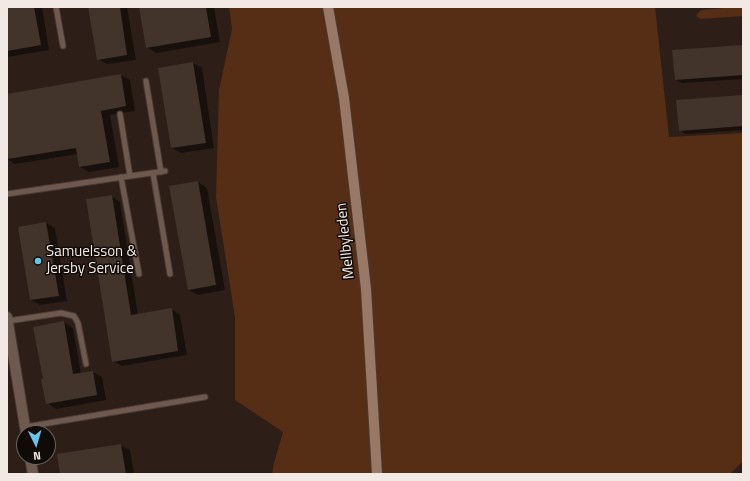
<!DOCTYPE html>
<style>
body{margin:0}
#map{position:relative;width:750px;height:481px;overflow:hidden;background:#2d1f18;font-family:"Titillium Web",sans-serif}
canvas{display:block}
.frame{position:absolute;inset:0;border:8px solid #f3e9e4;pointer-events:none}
.north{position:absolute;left:16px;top:425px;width:40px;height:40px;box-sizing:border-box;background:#110b08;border:1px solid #6b6460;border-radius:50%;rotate:175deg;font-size:11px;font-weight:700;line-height:16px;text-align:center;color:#f3e9e4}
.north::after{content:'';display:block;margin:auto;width:14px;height:18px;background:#65c5ee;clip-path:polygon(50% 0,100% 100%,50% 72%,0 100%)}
</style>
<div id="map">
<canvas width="750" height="481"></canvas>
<div class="frame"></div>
<div class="north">N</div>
</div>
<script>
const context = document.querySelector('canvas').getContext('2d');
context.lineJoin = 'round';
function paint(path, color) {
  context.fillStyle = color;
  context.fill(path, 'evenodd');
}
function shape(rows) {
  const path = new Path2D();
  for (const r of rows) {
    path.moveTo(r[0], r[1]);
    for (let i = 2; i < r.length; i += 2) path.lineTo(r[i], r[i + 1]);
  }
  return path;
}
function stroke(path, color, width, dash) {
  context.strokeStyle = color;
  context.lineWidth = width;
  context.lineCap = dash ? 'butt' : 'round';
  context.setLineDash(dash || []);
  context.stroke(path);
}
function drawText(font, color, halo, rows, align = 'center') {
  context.font = font + ' "Titillium Web",sans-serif';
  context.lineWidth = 3;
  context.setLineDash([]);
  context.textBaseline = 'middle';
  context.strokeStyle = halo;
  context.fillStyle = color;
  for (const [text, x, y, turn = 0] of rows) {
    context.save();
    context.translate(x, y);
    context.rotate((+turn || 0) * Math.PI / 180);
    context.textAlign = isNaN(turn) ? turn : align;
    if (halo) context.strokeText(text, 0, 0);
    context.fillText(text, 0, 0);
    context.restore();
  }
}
const green = shape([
 [229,7,655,7,669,137,743,133,743,461,730,474,272,474,274,463,283,432,235,400,235,317,216,197,219,90,232,29],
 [734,7,743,7,743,16,701,19,697,17,697,14,701,10]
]);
const shadow = shape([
 [7,7,42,7,49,50,7,57],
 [89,7,127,7,136,60,107,64,98,59],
 [140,7,214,7,220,42,156,53,147,47],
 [743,46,743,79,682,83,676,80],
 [193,63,202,68,214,148,181,153,172,148],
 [121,75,130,80,135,111,110,115,119,167,89,172,80,167,78,154,15,164,7,159,7,95],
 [743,96,743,130,686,134,680,130],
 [198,182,207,188,225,290,198,295,189,290],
 [111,196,120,202,138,315,171,309,180,315,187,355,122,366,113,361],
 [46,223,55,228,67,301,40,305,31,300],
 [64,322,73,328,81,374,93,372,102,377,106,400,56,409,47,403,44,380],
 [120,445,130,450,134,474,61,474]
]);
const building = shape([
 [7,7,34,7,41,45,7,51],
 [88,7,120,7,127,55,97,60],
 [139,7,206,7,211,37,146,48],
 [743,45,743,75,675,80,672,50],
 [193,62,206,143,171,148,158,68],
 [121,74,126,106,101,111,110,162,79,167,76,148,7,159,7,94],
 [743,95,743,126,679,131,676,100],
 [198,181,216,285,188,290,169,186],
 [112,195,131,315,172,308,178,351,112,362,86,199],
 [46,222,59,296,30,300,18,227],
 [64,321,73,374,93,371,97,395,46,404,41,379,43,379,33,327],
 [121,444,126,474,60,474,57,454]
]);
const lane = shape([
 [56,7,63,46],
 [146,81,161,172],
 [120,114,130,176],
 [153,173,170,274],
 [121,177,139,274],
 [7,194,165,171],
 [8,321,61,313,74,316,78,323,86,364],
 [25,427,205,397]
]);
const street = shape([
 [7,317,26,433],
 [30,457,33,474]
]);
const secondary = shape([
 [328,7,344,98,366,289,377,474]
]);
const markers = [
 [38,261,4,"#65c5ee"]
];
const streetNames = [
 ["Mellbyleden",346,241,-96]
];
const poiNames = [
 ["Samuelsson &",46,252],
 ["Jersby Service",46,269]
];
paint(green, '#562d15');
paint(shadow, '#0007');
paint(building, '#42332b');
stroke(lane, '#493b35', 7);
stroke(street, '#493b35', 12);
stroke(secondary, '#493b35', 12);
stroke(lane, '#6e594e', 5);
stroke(street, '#6e594e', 10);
stroke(secondary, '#997866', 10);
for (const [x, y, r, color] of markers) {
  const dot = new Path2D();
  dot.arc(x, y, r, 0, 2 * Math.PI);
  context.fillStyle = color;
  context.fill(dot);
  stroke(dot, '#110b08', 1.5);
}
drawText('15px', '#f3e9e4', '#110b08', streetNames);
drawText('15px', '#f3e9e4', '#110b08', poiNames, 'left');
</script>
